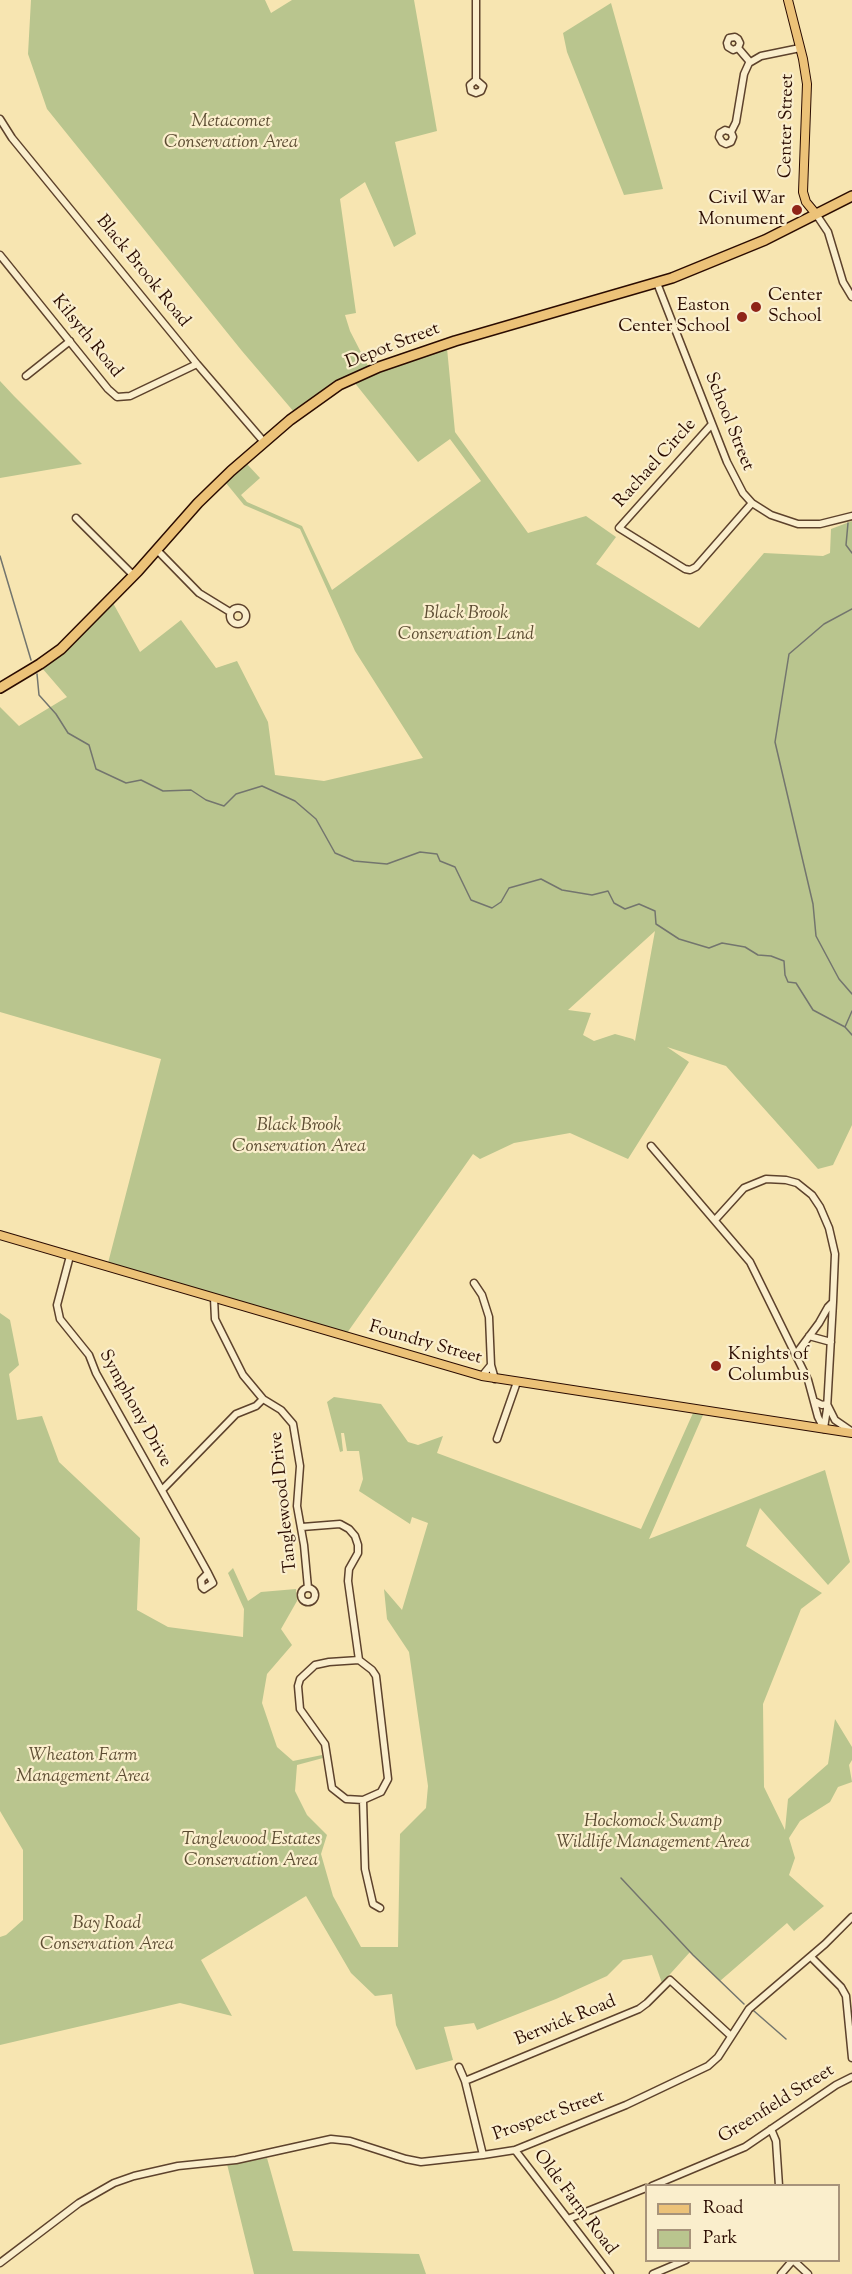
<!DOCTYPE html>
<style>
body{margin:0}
#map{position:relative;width:852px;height:2274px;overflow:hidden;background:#f7e5b1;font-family:"Sorts Mill Goudy",serif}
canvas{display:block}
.legend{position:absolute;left:645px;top:2184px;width:195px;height:78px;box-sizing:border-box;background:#faeecc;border:2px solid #a7937a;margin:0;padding:8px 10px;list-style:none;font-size:18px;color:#2a0b00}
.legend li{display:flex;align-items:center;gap:12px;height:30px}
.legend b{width:30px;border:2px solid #a7937a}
</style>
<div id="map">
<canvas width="852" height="2274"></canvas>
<ul class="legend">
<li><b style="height:8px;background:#ecc278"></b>Road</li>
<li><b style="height:16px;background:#b9c58e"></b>Park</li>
</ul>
</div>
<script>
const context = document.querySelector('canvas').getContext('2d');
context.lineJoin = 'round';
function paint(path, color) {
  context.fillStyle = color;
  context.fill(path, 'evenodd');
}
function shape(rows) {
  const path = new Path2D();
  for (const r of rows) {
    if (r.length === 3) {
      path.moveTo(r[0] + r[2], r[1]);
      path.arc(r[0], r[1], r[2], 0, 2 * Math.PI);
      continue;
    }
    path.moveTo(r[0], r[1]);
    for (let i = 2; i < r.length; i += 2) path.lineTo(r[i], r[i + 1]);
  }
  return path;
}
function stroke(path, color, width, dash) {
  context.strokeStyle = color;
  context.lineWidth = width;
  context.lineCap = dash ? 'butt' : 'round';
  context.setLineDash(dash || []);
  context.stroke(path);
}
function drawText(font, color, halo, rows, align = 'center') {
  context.font = font + ' "Sorts Mill Goudy",serif';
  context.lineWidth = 4.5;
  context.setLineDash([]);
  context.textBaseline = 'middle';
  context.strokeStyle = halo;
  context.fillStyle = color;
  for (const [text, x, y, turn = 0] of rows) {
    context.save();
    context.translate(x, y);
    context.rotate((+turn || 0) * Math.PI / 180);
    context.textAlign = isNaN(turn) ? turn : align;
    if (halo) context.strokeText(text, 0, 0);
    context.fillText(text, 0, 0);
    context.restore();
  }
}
const green = shape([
 [31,0,265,0,271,13,292,0,414,0,437,131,395,142,416,234,394,247,365,182,340,199,356,313,345,315,350,331,368,366,332,385,294,412,242,351,47,109,28,54],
 [611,3,663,189,624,195,567,52,563,33],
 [447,348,455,432,528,533,586,516,616,537,596,564,699,628,764,553,823,556,830,553,831,529,852,521,852,1125,833,1165,818,1169,726,1066,667,1047,689,1062,628,1159,570,1133,514,1143,480,1159,473,1154,347,1333,108,1263,161,1059,0,1012,0,707,19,726,67,697,42,668,74,643,113,603,140,652,181,620,216,668,237,661,268,722,275,775,324,781,423,758,355,651,300,529,244,505,226,483,247,464,260,478,241,495,247,502,302,526,332,590,481,481,450,439,418,462,354,382],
 [655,931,635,1041,633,1039,615,1034,594,1041,583,1035,591,1013,568,1010],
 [0,381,14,396,82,464,0,478],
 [0,1313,10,1320,19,1365,9,1374,17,1420,42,1416,59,1462,140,1538,137,1610,168,1627,243,1637,244,1609,228,1573,233,1568,248,1601,261,1592,296,1589,297,1601,281,1629,292,1645,267,1674,262,1703,277,1747,293,1761,322,1755,323,1758,297,1765,295,1791,307,1815,327,1835,321,1854,333,1896,361,1947,398,1947,400,1834,426,1808,428,1786,409,1652,387,1619,384,1589,402,1610,428,1523,412,1517,410,1524,359,1491,363,1479,359,1451,347,1451,344,1433,341,1433,343,1451,340,1452,327,1402,334,1397,381,1404,408,1442,418,1445,443,1436,437,1453,641,1529,693,1413,703,1415,649,1539,825,1470,850,1562,828,1585,760,1508,746,1546,822,1593,801,1609,763,1704,764,1787,785,1830,788,1799,828,1764,835,1719,852,1747,852,1760,849,1765,852,1782,838,1787,830,1802,800,1821,789,1838,795,1858,789,1875,824,1906,794,1931,787,1923,720,1981,690,1952,662,1983,652,1955,623,1960,607,1976,556,1999,477,2030,474,2023,444,2027,453,2060,416,2070,396,2025,392,1994,375,1996,351,1973,306,1896,201,1960,232,2016,180,2003,0,2045,0,1937,6,1935,23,1920,23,1850,0,1811],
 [267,2158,293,2251,419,2254,426,2274,254,2274,227,2164]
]);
const stream = shape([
 [848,523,846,545,852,553],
 [0,556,31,660],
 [852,609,824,624,789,654,775,742,813,904,816,936,839,979,852,994],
 [37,674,39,695,56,714,68,733,89,745,96,769,126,783,141,780,163,791,191,790,206,800,224,806,236,794,262,786,295,801,316,819,335,853,354,861,387,864,420,852,437,854,440,861,455,867,471,900,492,908,501,902,509,888,541,879,562,890,592,895,608,891,614,903,625,909,639,904,655,911,656,924,679,939,709,948,722,943,745,947,758,955,771,956,784,961,785,975,788,982,796,983,813,1010,845,1027,852,1035],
 [845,1027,852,1011],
 [621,1878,693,1955,744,2004],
 [754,2011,786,2039]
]);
const minor = shape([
 [738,48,733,50,728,47,727,43,729,38,735,37,738,39,740,43,738,48,750,62],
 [476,80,470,85,471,91,476,93,481,91,483,86,476,80,476,0],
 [0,119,12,138,197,364,264,442],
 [731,132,733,137,731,142,726,144,722,142,719,137,720,133,725,130,731,132,736,122,744,74,749,63,761,56,800,48],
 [816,214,828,232,843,282,852,297],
 [0,255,108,389,117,397,130,396,197,364],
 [657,283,727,462,743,493,752,503,771,515,798,524,820,524,852,516],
 [26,376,70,341],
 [712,424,619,528,685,569,690,570,696,567,752,503],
 [76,518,133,575],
 [157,550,199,593,230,612],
 [238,616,8],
 [651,1146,750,1262,808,1380,818,1417,824,1429],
 [715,1220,744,1188,766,1179,786,1180,797,1183,812,1195,820,1207,829,1228,835,1254,833,1302,828,1307,819,1323,796,1354],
 [70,1256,57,1305,60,1319,89,1355,96,1373,193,1546,208,1573,201,1580,202,1587,204,1589,213,1583,208,1573],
 [474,1283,482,1295,489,1317,491,1365],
 [214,1298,215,1319,243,1375,263,1399,281,1410,293,1424,300,1466,297,1506,304,1545,308,1588],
 [809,1336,831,1342],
 [482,1376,491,1365,495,1379],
 [816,1402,822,1405,827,1404,835,1420,851,1431],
 [824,1428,827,1409,833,1302],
 [497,1439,517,1382],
 [162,1490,236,1414,256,1406,263,1399],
 [302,1527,340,1524,349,1529,355,1536,358,1545,358,1553,349,1569,348,1581,359,1660],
 [308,1595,7],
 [359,1660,372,1670,376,1676,388,1779,381,1792,363,1800,346,1799,332,1788,325,1744,300,1709,298,1686,300,1679,315,1665,329,1662,359,1660],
 [363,1800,365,1869,373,1904,380,1908],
 [811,1957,841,1987,846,1996,852,2058],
 [459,2067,465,2081,483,2155],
 [465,2081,639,2009,647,2003,670,1980,731,2036],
 [771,2129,776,2141,779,2186],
 [515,2150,610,2274],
 [652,2186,745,2147,836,2085,852,2077],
 [568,2219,646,2188],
 [793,2260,808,2274],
 [0,2263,79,2203,114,2183,134,2176,178,2166,236,2160,331,2139,350,2141,406,2159,421,2162,483,2155,515,2150,626,2105,708,2066,718,2057,749,2009,825,1944,852,1917],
 [653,2274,686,2260],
 [781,2274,793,2260]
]);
const major = shape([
 [788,0,803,59,807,84,803,192,806,202,816,214],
 [0,1235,482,1376,852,1433]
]);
const highway = shape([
 [0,688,40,664,61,649,138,571,198,503,231,471,290,420,339,385,379,367,455,341,672,278,765,240,852,196]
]);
const markers = [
 [797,210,6,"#8f2418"],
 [756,307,6,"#8f2418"],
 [742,317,6,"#8f2418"],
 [716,1366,6,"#8f2418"]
];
const parkNames = [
 ["Metacomet",231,123],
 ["Conservation Area",231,144],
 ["Black Brook",466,615],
 ["Conservation Land",466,636],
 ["Black Brook",299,1127],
 ["Conservation Area",299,1148],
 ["Wheaton Farm",83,1757],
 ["Management Area",83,1778],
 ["Hockomock Swamp",653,1823],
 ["Wildlife Management Area",653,1844],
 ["Tanglewood Estates",251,1841],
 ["Conservation Area",251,1862],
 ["Bay Road",107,1925],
 ["Conservation Area",107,1946]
];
const streetNames = [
 ["Center Street",788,126,-89],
 ["Black Brook Road",142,272,51],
 ["Kilsyth Road",86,337,51],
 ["Depot Street",393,347,-21],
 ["School Street",728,422,68],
 ["Rachael Circle",656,464,-48],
 ["Foundry Street",425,1344,16],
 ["Symphony Drive",134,1409,61],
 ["Tanglewood Drive",285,1502,-96],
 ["Berwick Road",566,2022,-22],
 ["Greenfield Street",777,2105,-32],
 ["Prospect Street",549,2117,-20],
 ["Olde Farm Road",574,2203,53]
];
const poiNames = [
 ["Civil War",785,200],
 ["Monument",785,221],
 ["Center",768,297,"left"],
 ["School",768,318,"left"],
 ["Easton",730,307],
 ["Center School",730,328],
 ["Knights of",728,1356,"left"],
 ["Columbus",728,1377,"left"]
];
paint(green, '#b9c58e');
stroke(stream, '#73756e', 1.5);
stroke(minor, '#5d422c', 9);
stroke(major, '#2a0b00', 10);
stroke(highway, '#2a0b00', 12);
stroke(minor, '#faeecc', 6);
stroke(major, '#ecc278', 8);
stroke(highway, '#ecc278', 9);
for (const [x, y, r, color] of markers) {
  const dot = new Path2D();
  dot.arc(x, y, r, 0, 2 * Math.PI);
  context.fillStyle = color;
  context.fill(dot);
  stroke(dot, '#faeecc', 2);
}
drawText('italic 18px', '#5c4c32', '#faeecc', parkNames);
drawText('18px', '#2a0b00', '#faeecc', streetNames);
drawText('18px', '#2a0b00', '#faeecc', poiNames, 'right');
</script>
